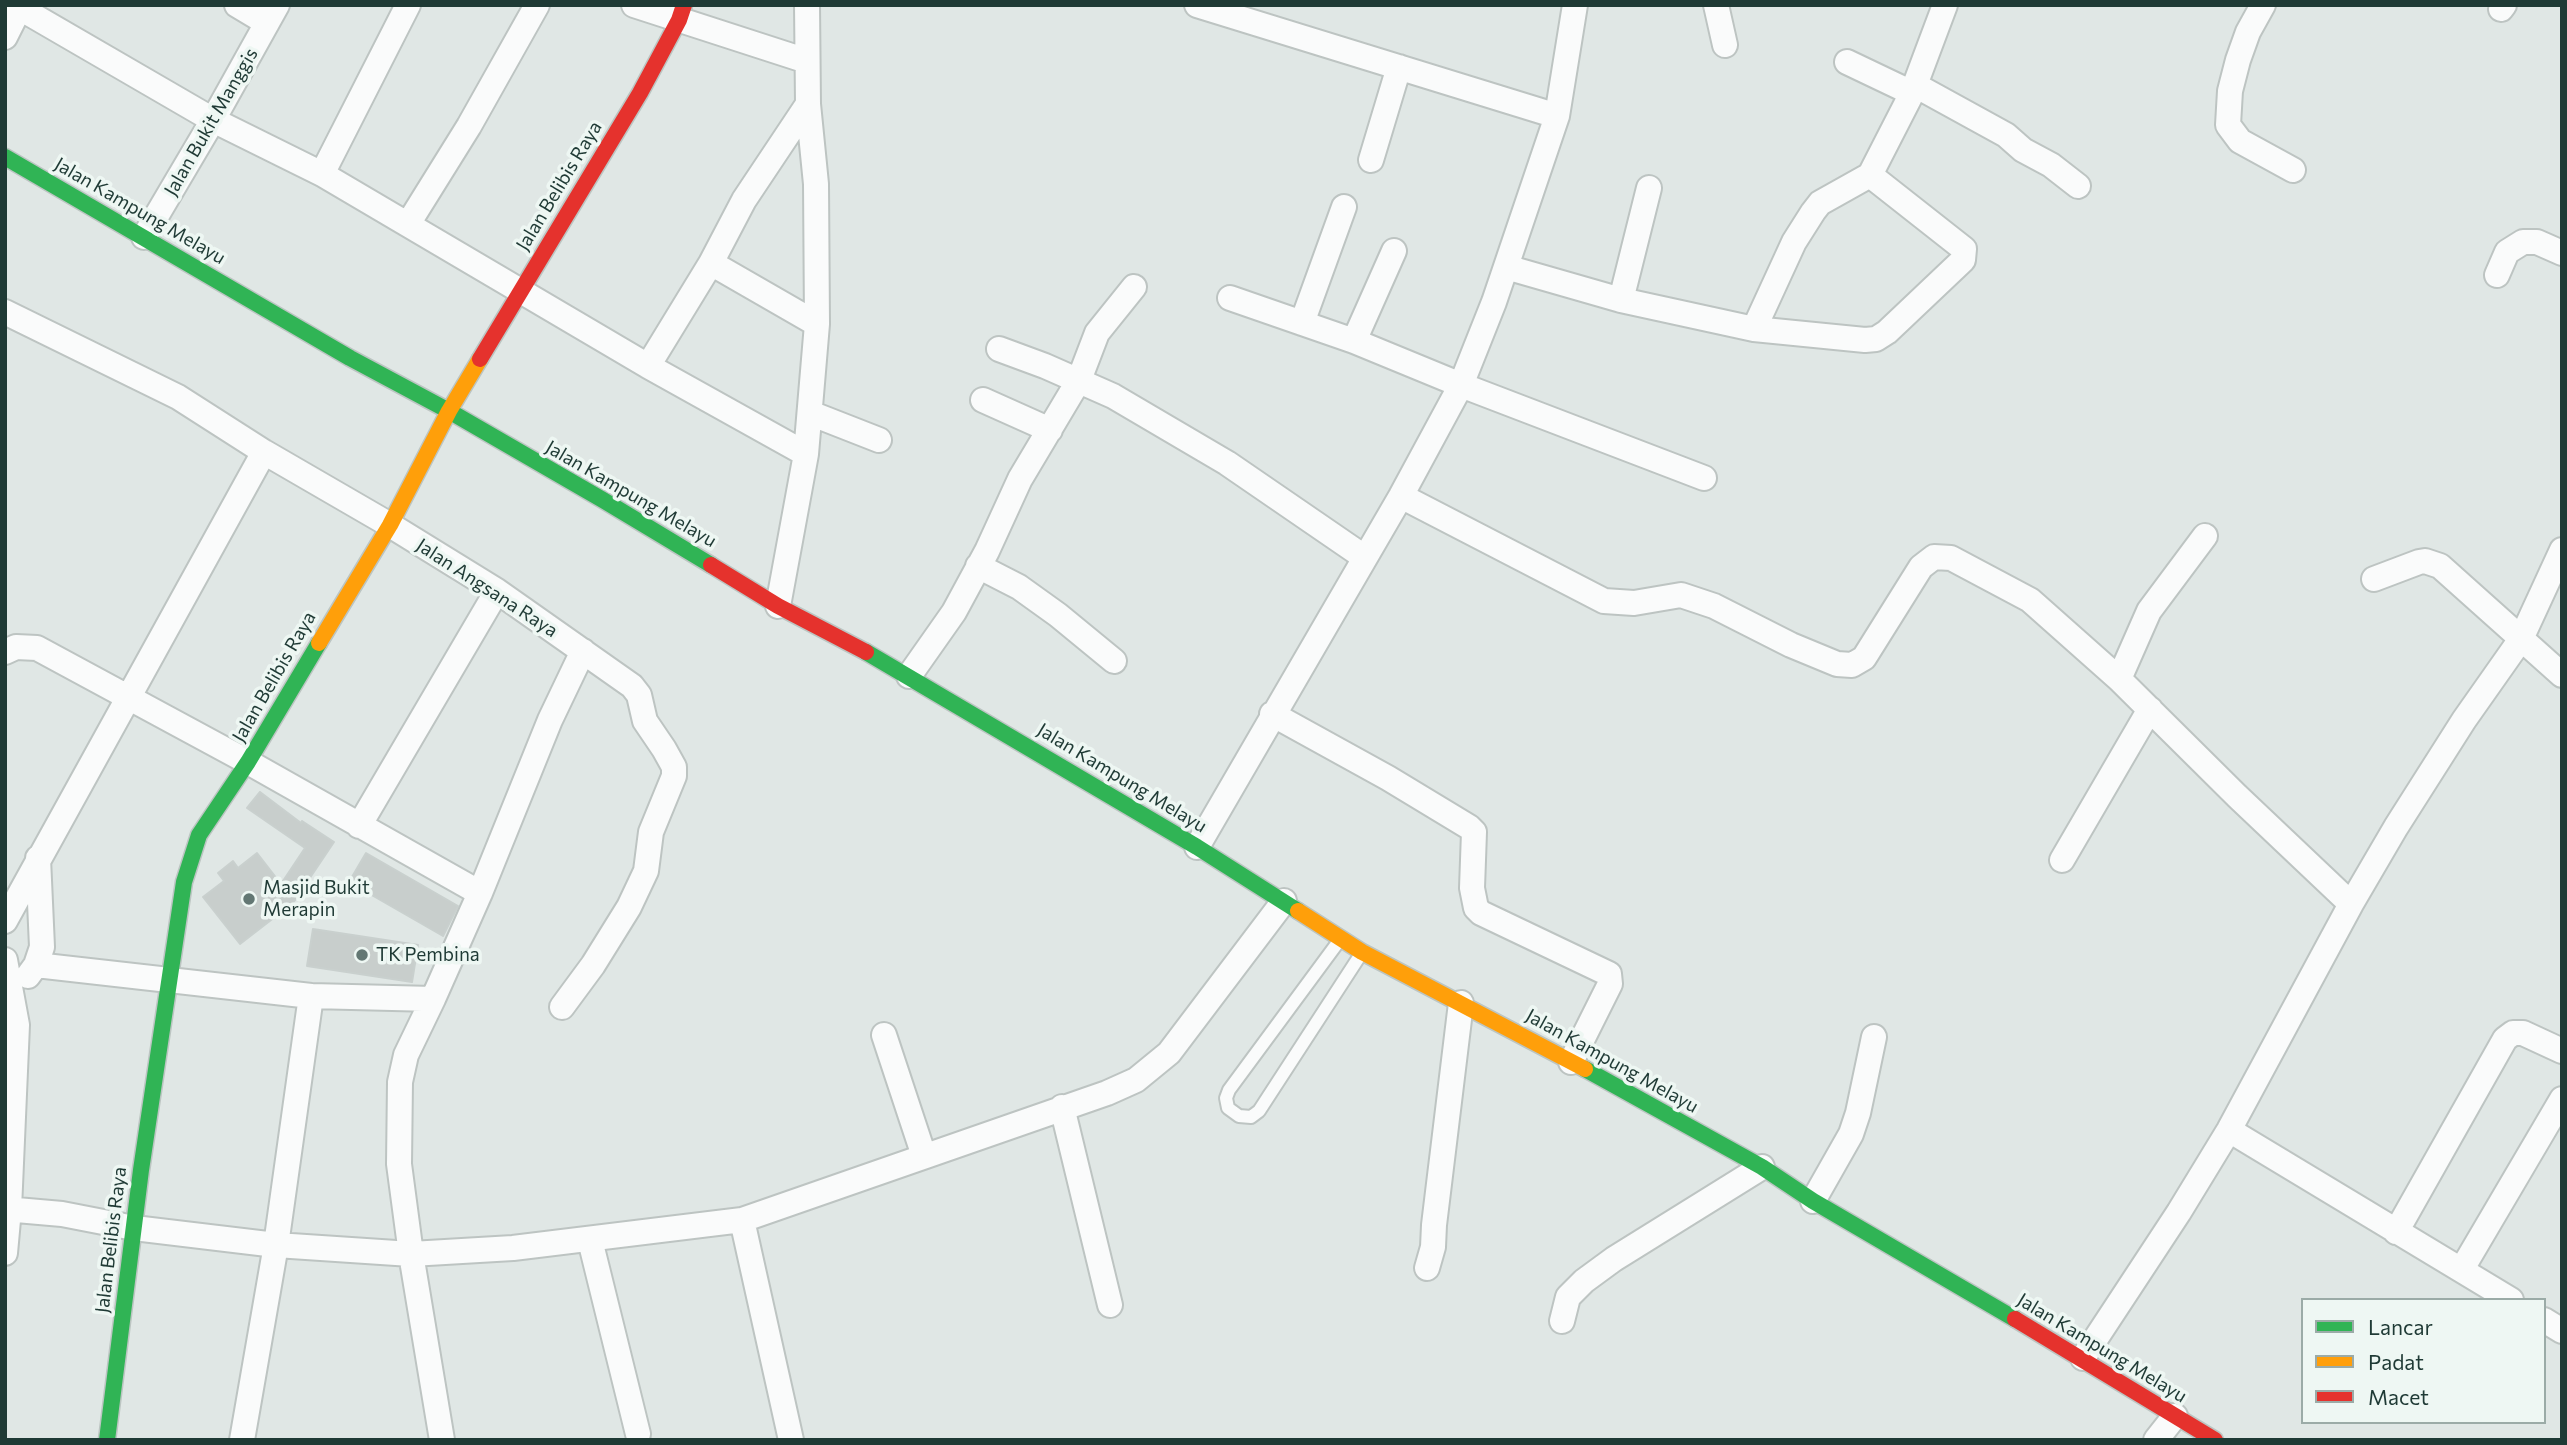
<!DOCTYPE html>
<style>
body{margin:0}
#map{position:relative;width:2567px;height:1445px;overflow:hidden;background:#e0e7e5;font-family:Commissioner,sans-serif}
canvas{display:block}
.frame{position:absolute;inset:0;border:7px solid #1f3a35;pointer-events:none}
.legend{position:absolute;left:2301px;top:1298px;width:245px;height:126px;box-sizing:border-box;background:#eef7f3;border:2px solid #9baba7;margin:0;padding:9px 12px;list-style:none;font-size:21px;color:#1f3a35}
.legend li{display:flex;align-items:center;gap:14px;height:35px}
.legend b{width:35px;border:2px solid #9baba7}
</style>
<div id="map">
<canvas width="2567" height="1445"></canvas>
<div class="frame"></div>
<ul class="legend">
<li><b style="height:9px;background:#30b455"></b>Lancar</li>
<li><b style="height:9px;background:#ff9f0a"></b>Padat</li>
<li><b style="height:9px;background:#e5322d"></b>Macet</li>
</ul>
</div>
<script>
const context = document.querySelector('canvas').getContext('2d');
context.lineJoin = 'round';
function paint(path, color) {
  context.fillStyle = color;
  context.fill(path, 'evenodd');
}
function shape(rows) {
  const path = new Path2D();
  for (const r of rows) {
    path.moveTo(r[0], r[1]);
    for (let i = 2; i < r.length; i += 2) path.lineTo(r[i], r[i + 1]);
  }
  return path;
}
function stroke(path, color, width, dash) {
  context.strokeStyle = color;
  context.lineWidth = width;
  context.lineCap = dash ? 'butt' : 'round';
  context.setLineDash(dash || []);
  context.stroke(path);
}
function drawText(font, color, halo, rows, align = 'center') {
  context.font = font + ' Commissioner,sans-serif';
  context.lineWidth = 7;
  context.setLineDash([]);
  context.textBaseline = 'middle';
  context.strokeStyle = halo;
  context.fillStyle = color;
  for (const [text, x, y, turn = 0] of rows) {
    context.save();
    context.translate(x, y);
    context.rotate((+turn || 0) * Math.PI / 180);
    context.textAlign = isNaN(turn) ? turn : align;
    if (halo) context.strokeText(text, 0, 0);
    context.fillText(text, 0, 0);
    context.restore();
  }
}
const building = shape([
 [260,792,301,823,302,821,334,842,293,903,240,944,203,897,224,881,218,873,233,861,238,868,257,853,281,884,305,848,247,808,260,792],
 [366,853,458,906,443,936,349,882,366,853],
 [313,929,418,945,412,982,307,966,313,929]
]);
const lane = shape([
 [1339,941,1229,1090,1226,1098,1228,1108,1239,1116,1251,1117,1259,1111,1361,954]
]);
const street = shape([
 [237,5,267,23],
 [634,5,807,61],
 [1197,5,1557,116],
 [1716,5,1725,45],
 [2263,5,2248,32,2238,60,2230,91,2228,125,2240,141,2293,170],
 [20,8,213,120,322,174,648,366,806,454],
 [2501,9,2504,5],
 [5,37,21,5],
 [1847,62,1912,93],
 [1915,85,2006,135,2023,150,2051,165,2078,186],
 [1371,160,1399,67],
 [322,174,408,5],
 [1870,175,1912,93,1945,5],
 [408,224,469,126,537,5],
 [144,237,213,120,277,5],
 [711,263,817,324],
 [1506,267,1621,300,1754,329,1865,340,1876,339,1887,332,1963,260,1964,249,1870,175,1820,203,1813,212,1794,242,1754,329],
 [2497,275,2507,252,2523,242,2537,242,2562,253],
 [1230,298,1354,341,1461,385,1704,478],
 [1621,300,1649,188],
 [5,312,178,397,264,452,390,525,497,591,632,686,639,695,645,721,664,749,674,767,674,776,651,832,646,871,629,907,593,965,562,1007],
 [1302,323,1344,207],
 [1354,341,1394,251],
 [999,349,1045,366,1113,396,1227,463,1364,557],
 [648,366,711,263,744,200,808,104],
 [983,400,1050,430],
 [810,413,879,440],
 [1401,496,1604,601,1634,603,1681,595,1714,606,1791,645,1837,664,1852,665,1864,658,1921,567,1934,557,1951,558,2030,600,2119,679,2237,796,2351,904],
 [978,566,1019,587,1058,615,1114,661],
 [2374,579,2419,562,2425,561,2440,566,2562,675],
 [778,606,806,454,817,324,816,184,808,104,807,5],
 [5,652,16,647,37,648,248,762,480,893],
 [909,676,954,612,987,551,1020,479,1079,380,1097,333,1134,287],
 [2119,679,2149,611,2205,536],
 [1272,714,1388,778,1469,827,1474,832,1472,888,1476,908,1481,913,1609,974,1610,984,1571,1062],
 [359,826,497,591],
 [1197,847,1401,496,1461,385,1494,302,1557,116,1575,5],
 [2062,860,2150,709],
 [5,921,264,452],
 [5,960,17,1025,9,1209,5,1253],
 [36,965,311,996,433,999],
 [28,976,36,965,42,947,38,858],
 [884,1035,924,1156],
 [1062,1107,1110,1305],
 [2229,1130,2511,1300],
 [1813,1201,1851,1134,1858,1113,1874,1037],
 [5,1209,62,1214,134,1228,276,1245,411,1254,513,1248,742,1220,1107,1093,1136,1080,1169,1053,1284,901],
 [742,1220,791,1440],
 [2396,1232,2505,1039,2513,1033,2523,1033,2562,1051],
 [590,1240,638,1434],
 [1427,1268,1433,1247,1434,1225,1461,1003],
 [2462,1269,2562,1099],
 [2544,1320,2562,1331],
 [1562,1321,1568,1297,1584,1281,1614,1259,1762,1167],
 [2083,1358,2179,1212,2229,1130,2351,904,2396,827,2464,720,2521,639,2562,550],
 [242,1440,276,1245,311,996],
 [442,1440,411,1254,399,1164,400,1082,406,1055,433,999,480,893,550,720,583,651],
 [2156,1440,2175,1416]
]);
const fast = shape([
 [5,157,350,358,449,411,603,500,711,565],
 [866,652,1197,847,1298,911],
 [1585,1069,1762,1167,1813,1201,2015,1319],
 [107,1440,141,1170,184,882,199,835,248,762,319,643]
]);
const slow = shape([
 [319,643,390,525,449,411,480,359],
 [1298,911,1362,952,1585,1069]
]);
const jam = shape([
 [480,359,640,93,679,20,684,5],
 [711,565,778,606,866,652],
 [2015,1319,2215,1440]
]);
const markers = [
 [249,899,7,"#637773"],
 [362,955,7,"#637773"]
];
const streetNames = [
 ["Jalan Bukit Manggis",211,122,-60],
 ["Jalan Belibis Raya",559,186,-59],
 ["Jalan Kampung Melayu",140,211,30],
 ["Jalan Kampung Melayu",631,494,30],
 ["Jalan Angsana Raya",487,588,33],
 ["Jalan Belibis Raya",274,677,-60],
 ["Jalan Kampung Melayu",1122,778,31],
 ["Jalan Kampung Melayu",1612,1061,29],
 ["Jalan Belibis Raya",111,1240,-83],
 ["Jalan Kampung Melayu",2102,1348,31]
];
const poiNames = [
 ["Masjid Bukit",263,888],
 ["Merapin",263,910],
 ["TK Pembina",376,955]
];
paint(building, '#c8cecc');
stroke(building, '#c9d0ce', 2);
stroke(lane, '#bdc4c2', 16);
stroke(street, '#bdc4c2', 28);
stroke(fast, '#bcc5c2', 19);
stroke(slow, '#bcc5c2', 19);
stroke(jam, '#bcc5c2', 19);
stroke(lane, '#fafbfb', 12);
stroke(street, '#fafbfb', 24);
stroke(fast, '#30b455', 16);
stroke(slow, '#ff9f0a', 16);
stroke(jam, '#e5322d', 16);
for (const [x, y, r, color] of markers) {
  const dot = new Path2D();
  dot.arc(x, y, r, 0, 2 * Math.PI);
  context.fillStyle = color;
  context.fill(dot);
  stroke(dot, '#eef7f3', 2.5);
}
drawText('19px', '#1f3a35', '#eef7f3', streetNames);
drawText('19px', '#1f3a35', '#eef7f3', poiNames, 'left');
</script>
